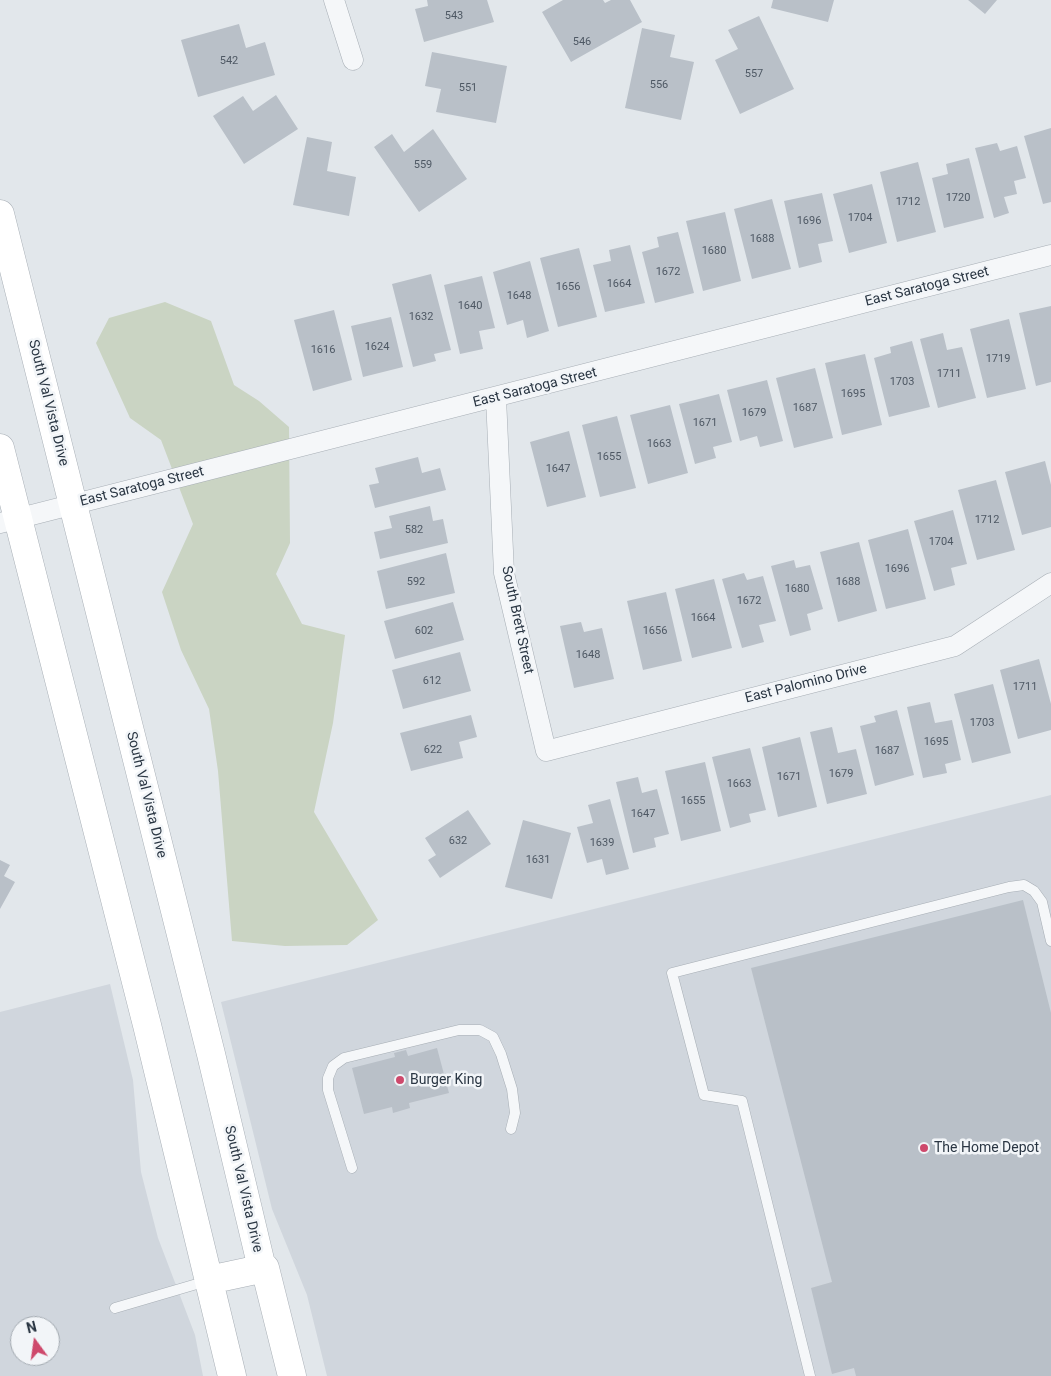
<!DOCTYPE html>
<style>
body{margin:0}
#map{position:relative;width:1051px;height:1376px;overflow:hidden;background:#e2e7eb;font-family:Roboto,sans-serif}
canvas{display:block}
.north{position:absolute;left:10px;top:1316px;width:50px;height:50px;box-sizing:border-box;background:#f2f5f8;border:1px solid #a2a9b0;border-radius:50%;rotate:346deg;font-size:14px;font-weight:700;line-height:20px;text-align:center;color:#2a3643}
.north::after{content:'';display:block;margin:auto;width:18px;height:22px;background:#ce496c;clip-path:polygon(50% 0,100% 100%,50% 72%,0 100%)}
</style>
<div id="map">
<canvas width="1051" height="1376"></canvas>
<div class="north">N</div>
</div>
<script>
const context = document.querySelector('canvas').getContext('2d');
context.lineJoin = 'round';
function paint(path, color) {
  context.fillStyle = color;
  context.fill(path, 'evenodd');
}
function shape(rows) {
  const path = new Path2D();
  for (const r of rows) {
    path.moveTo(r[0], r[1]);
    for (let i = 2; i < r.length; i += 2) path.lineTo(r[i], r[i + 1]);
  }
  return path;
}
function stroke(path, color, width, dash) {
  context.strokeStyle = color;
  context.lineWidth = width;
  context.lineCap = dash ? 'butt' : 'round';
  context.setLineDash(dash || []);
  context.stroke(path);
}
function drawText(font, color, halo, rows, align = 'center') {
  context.font = font + ' Roboto,sans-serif';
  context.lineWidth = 5;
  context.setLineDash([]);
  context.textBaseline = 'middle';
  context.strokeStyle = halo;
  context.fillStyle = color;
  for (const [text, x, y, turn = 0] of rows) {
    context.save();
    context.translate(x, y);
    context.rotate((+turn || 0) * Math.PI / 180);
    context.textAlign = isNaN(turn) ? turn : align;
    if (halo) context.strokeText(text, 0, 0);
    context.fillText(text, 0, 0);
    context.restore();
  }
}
const built = shape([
 [1051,795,1051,1376,327,1376,307,1295,272,1209,221,1002],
 [110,984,133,1080,141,1172,158,1238,195,1335,203,1376,0,1376,0,1012],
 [20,1326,50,1326,50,1356,20,1356]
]);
const green = shape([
 [165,302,211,321,234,385,259,401,289,427,290,543,276,574,302,624,345,635,333,723,314,812,378,920,347,945,285,946,232,941,218,771,209,709,181,650,162,592,193,524,161,440,130,418,96,343,109,318]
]);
const building = shape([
 [427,0,487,0,494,22,424,42,415,9,428,6],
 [563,0,603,0,605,3,611,0,630,0,642,22,571,62,542,12],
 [773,0,834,0,828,22,771,8],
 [968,0,997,0,985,14],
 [759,16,794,89,740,114,715,60,738,49,728,30],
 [239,24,246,48,265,42,275,75,198,97,181,40],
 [642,28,675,35,670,57,694,62,681,120,625,108],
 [432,52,507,66,496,123,436,112,441,89,425,86],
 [276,95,298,129,244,164,213,116,243,96,253,111],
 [1051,128,1051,202,1043,204,1024,136],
 [433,129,467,179,419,212,374,147,392,134,404,152],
 [307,137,332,142,327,171,356,177,349,216,293,205],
 [997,143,1000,151,1017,146,1026,178,1014,181,1017,194,1004,197,1009,213,994,218,975,148],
 [969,158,984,218,944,228,932,178,948,174,946,164],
 [918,162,936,232,897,242,880,172],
 [872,184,887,243,849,253,833,194],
 [822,193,833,241,818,244,822,262,799,268,784,201],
 [772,199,791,269,752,279,734,209],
 [725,212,741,281,703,291,686,221],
 [678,232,694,293,655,303,642,252,659,247,657,237],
 [630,245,645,303,605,312,593,265,611,261,609,250],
 [579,248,597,317,558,327,540,258],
 [530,261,549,331,527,338,523,320,507,325,493,272],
 [431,274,451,350,434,354,436,361,413,367,392,284],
 [482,276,495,328,479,331,483,349,460,354,444,285],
 [1051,306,1051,382,1036,386,1019,313],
 [334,310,352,380,313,391,294,320],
 [391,317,403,367,363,377,351,326],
 [1009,319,1026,389,987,398,970,329],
 [943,333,947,350,962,347,976,398,938,408,920,339],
 [912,341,930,407,889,417,874,358,891,353,890,347],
 [865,354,882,425,842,435,825,363],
 [815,368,833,438,794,448,776,378],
 [767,380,783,441,760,447,757,436,740,441,727,390],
 [719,394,732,442,713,447,716,458,695,464,679,404],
 [670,405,688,473,648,484,630,415],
 [617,416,636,488,600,497,582,425],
 [569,431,586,497,547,507,530,442],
 [418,457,422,473,440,468,446,490,375,508,369,485,379,483,375,468],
 [1045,461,1051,485,1051,527,1022,535,1005,472],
 [996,480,1015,550,977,560,958,490],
 [430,506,433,521,443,519,448,543,380,559,374,532,392,528,389,516],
 [953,510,967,564,951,568,955,585,934,591,914,521],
 [908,529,926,599,886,609,868,540],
 [859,542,877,611,838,622,820,552],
 [446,553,455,593,386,609,377,571],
 [794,560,796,568,810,565,823,609,807,614,811,630,790,636,771,566],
 [744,573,747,580,763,576,776,621,759,625,764,642,742,648,722,579],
 [714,579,732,648,692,658,675,589],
 [666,592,682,661,643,670,627,601],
 [453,602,464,640,395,659,384,621],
 [581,622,584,632,602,628,614,679,574,688,560,626],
 [460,652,471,691,403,709,392,670],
 [1039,659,1051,704,1051,730,1018,739,1000,670],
 [993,684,1011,753,972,763,954,694],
 [930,702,935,723,952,720,961,760,945,764,947,773,923,778,907,707],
 [897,710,914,775,875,786,860,726,876,722,874,716],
 [471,715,477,737,459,742,463,758,411,771,400,733],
 [832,727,838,753,856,749,867,794,827,804,810,732],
 [800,737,817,807,778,817,762,747],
 [750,748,766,810,749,814,751,822,730,828,712,757],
 [705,762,721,831,681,841,665,771],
 [638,777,642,793,657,789,669,834,654,838,656,847,633,853,616,782],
 [610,799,629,869,606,875,602,859,587,863,577,827,593,823,588,805],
 [468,810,491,844,440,878,428,860,436,855,425,838],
 [523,820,571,833,552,899,505,887],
 [0,860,10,865,4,876,15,882,0,909],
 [1023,900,1051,1013,1051,1376,856,1376,854,1368,832,1374,811,1288,832,1282,751,968],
 [437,1048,449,1093,409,1103,410,1108,393,1113,392,1107,364,1114,352,1068,395,1057,394,1053,406,1050,408,1056]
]);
const lane = shape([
 [352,1168,328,1090,328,1078,333,1066,344,1058,459,1030,480,1030,493,1037,501,1054,512,1089,515,1113,511,1129],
 [115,1308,207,1281],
 [810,1376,742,1101,704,1095,672,973,1009,887,1024,885,1034,891,1042,902,1051,941]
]);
const street = shape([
 [334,0,353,60],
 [496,398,504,573,546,751,955,646,1051,583],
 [0,523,1051,255]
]);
const secondary = shape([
 [0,214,211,1054,261,1264,265,1268,292,1376],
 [0,448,147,1025,232,1376],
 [209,1280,265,1268]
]);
const markers = [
 [400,1080,5,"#ce496c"],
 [924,1148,5,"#ce496c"]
];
const numberNames = [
 ["543",454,16],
 ["546",582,42],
 ["542",229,61],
 ["557",754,74],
 ["556",659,85],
 ["551",468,88],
 ["559",423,165],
 ["1720",958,198],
 ["1712",908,202],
 ["1704",860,218],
 ["1696",809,221],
 ["1688",762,239],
 ["1680",714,251],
 ["1672",668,272],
 ["1664",619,284],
 ["1656",568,287],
 ["1648",519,296],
 ["1640",470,306],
 ["1632",421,317],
 ["1624",377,347],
 ["1616",323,350],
 ["1719",998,359],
 ["1711",949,374],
 ["1703",902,382],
 ["1695",853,394],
 ["1687",805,408],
 ["1679",754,413],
 ["1671",705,423],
 ["1663",659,444],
 ["1655",609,457],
 ["1647",558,469],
 ["1712",987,520],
 ["582",414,530],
 ["1704",941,542],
 ["1696",897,569],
 ["592",416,582],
 ["1688",848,582],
 ["1680",797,589],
 ["1672",749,601],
 ["1664",703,618],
 ["602",424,631],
 ["1656",655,631],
 ["1648",588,655],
 ["612",432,681],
 ["1711",1025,687],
 ["1703",982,723],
 ["1695",936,742],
 ["622",433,750],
 ["1687",887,751],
 ["1679",841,774],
 ["1671",789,777],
 ["1663",739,784],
 ["1655",693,801],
 ["1647",643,814],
 ["632",458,841],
 ["1639",602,843],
 ["1631",538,860]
];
const streetNames = [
 ["East Saratoga Street",927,287,-14],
 ["East Saratoga Street",535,388,-14],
 ["South Val Vista Drive",48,403,76],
 ["East Saratoga Street",142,487,-14],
 ["South Brett Street",517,620,78],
 ["East Palomino Drive",806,684,-14],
 ["South Val Vista Drive",146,795,76],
 ["South Val Vista Drive",243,1189,77]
];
const poiNames = [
 ["Burger King",410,1080],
 ["The Home Depot",934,1148]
];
paint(built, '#d0d6dd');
paint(green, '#cad4c3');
paint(building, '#b9c0c8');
stroke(lane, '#a7aeb5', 11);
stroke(street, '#a7aeb5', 21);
stroke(secondary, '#a7aeb5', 29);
stroke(lane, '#f5f7f9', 10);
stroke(street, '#f5f7f9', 20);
stroke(secondary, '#fff', 28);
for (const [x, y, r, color] of markers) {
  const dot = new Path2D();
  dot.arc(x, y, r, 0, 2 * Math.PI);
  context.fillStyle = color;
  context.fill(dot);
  stroke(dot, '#f2f5f8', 2);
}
drawText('11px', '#4e5864', null, numberNames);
drawText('14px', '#2a3643', '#f2f5f8', streetNames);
drawText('14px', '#2a3643', '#f2f5f8', poiNames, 'left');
</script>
